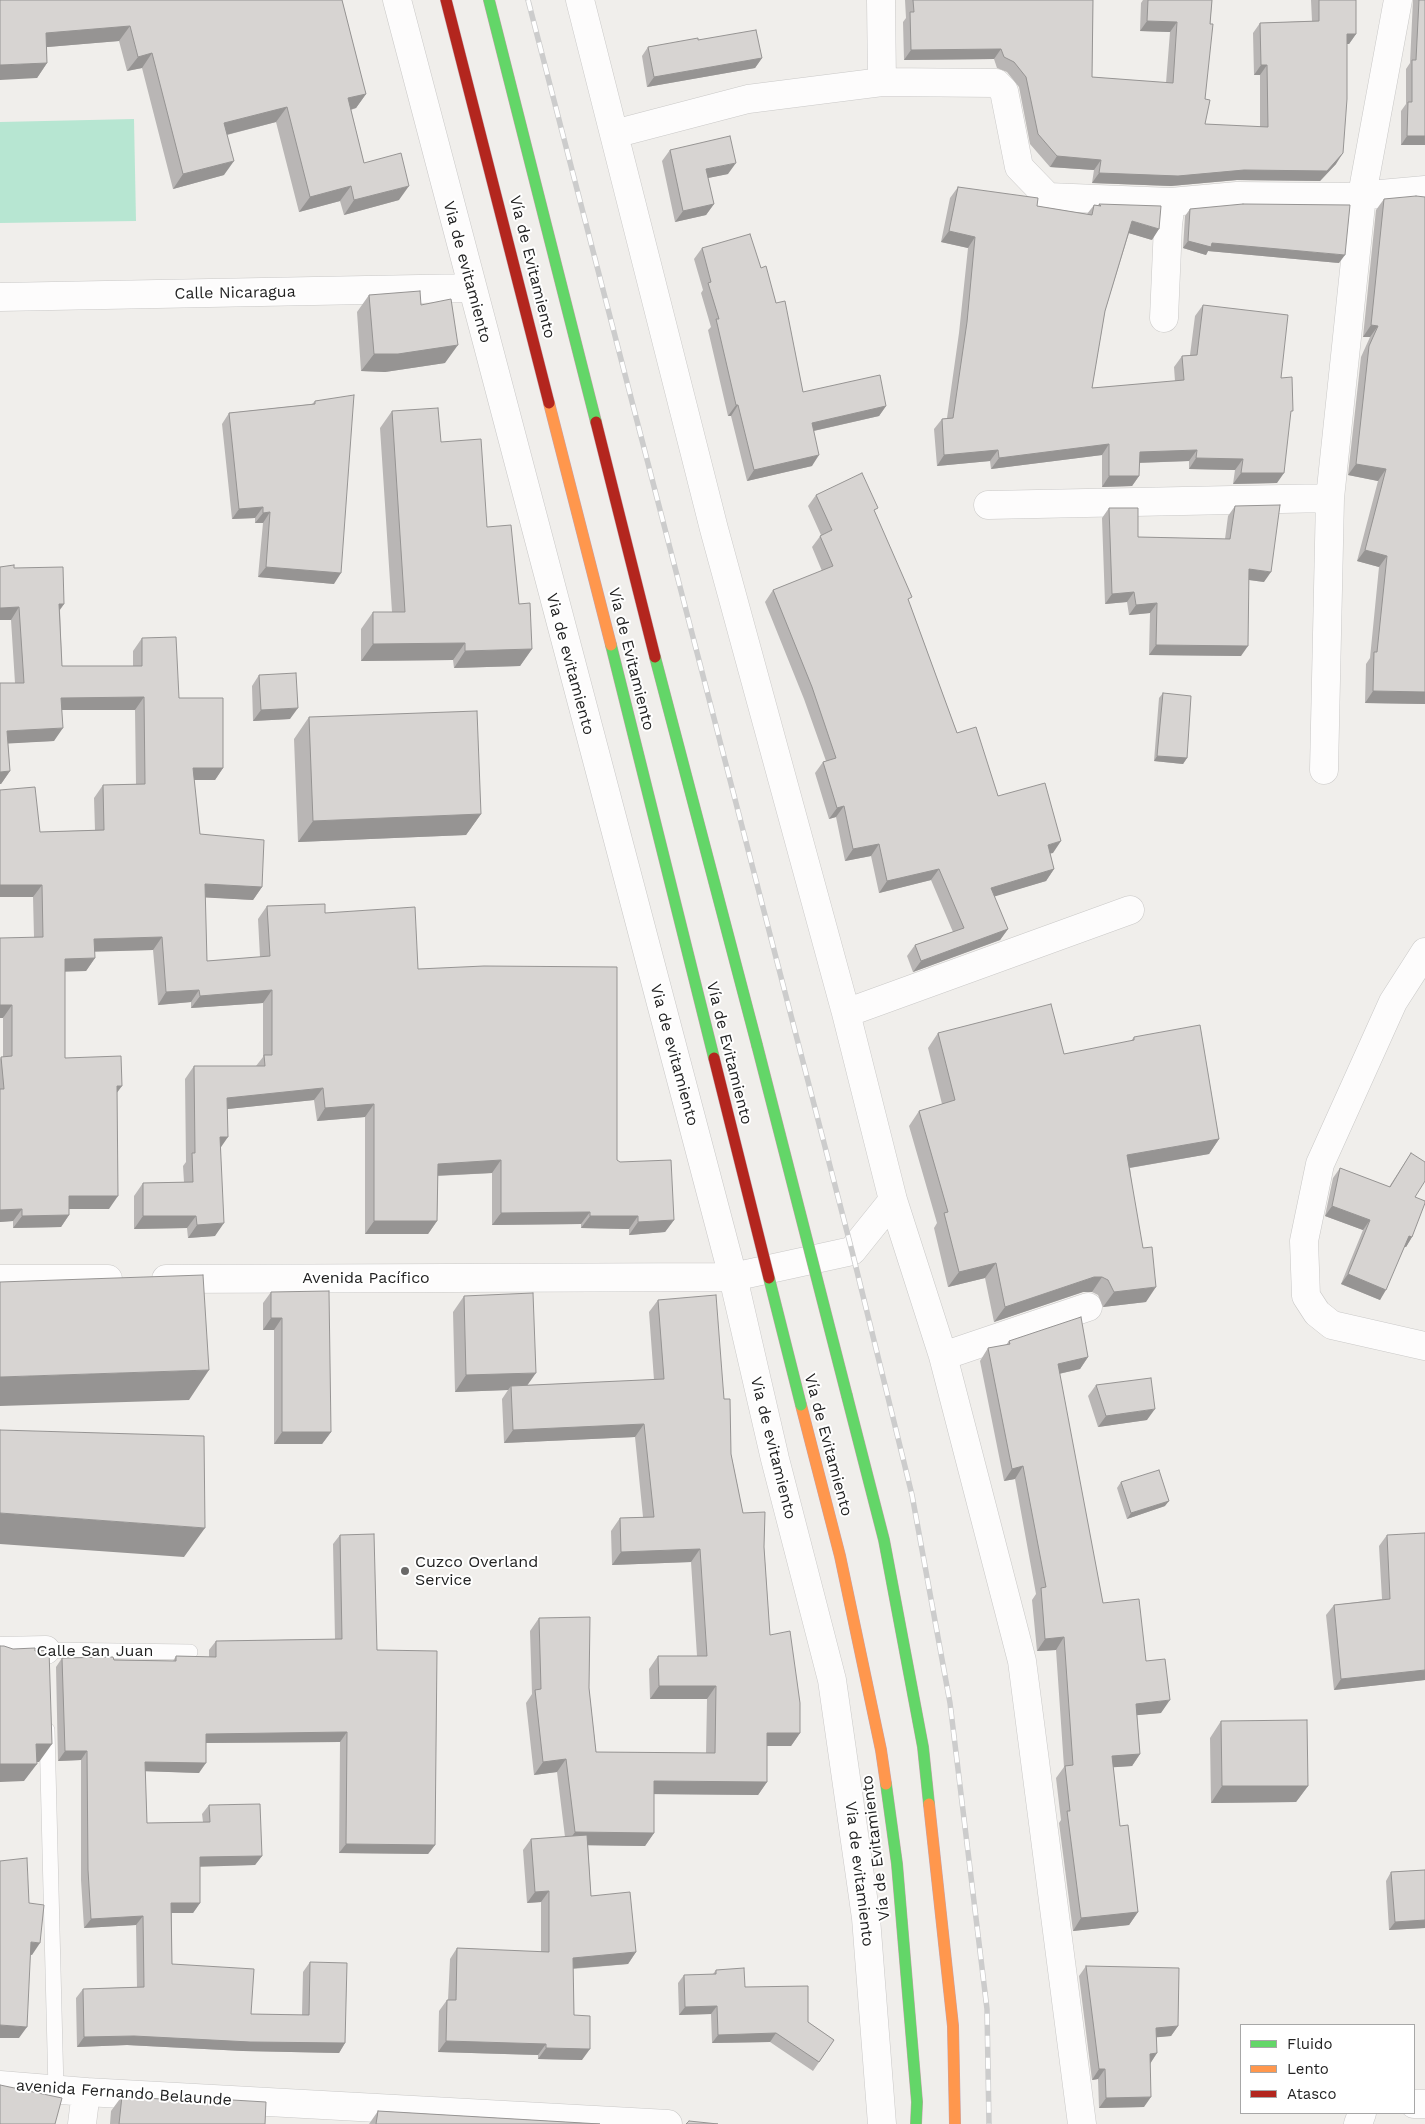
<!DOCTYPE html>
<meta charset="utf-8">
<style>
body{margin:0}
#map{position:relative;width:1425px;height:2124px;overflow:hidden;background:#f0eeeb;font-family:"Work Sans",sans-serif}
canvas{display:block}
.legend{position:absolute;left:1240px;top:2024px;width:175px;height:90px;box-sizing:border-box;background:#fff;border:1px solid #a7a7a7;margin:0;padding:6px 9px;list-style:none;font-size:15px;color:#222}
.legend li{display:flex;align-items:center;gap:10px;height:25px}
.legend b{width:25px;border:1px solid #a7a7a7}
</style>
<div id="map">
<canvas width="1425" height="2124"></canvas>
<ul class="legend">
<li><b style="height:6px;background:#63d668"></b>Fluido</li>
<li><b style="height:6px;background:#ff974d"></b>Lento</li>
<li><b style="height:6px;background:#b3261e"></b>Atasco</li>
</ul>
</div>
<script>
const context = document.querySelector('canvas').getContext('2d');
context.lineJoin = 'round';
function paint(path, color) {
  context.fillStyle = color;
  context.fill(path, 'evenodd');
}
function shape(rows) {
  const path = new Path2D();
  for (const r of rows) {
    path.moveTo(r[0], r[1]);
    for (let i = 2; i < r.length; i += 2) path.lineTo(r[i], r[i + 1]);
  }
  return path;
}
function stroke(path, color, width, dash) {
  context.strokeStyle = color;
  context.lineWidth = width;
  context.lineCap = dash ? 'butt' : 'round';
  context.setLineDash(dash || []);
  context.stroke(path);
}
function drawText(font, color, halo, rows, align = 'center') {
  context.font = font + ' "Work Sans",sans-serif';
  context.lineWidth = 4;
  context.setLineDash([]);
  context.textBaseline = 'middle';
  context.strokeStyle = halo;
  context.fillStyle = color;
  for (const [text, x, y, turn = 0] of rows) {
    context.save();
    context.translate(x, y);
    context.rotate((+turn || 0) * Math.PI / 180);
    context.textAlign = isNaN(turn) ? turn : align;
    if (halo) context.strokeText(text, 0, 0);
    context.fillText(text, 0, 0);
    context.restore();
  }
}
const pitch = shape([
 [134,119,136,221,0,223,0,122]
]);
const lane = shape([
 [46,1657,46,1650,190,1652],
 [47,1730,56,2090]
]);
const street = shape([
 [397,0,733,1277,775,1459,832,1680,866,1918,882,2124],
 [580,0,714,529,846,1013,893,1200,943,1356,1022,1661,1082,2124],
 [881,0,882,82],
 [614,134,748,99,882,82,996,83,1004,91,1019,167,1048,197,1171,202,1237,196,1347,197,1425,190],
 [0,297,471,288],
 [1164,318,1168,225,1171,202],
 [988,505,1330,498],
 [1324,770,1330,498,1362,195,1398,0],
 [1425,952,1393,1002,1320,1164,1304,1241,1306,1296,1317,1313,1332,1325,1425,1346],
 [846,1013,1130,910],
 [0,1279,108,1279],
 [166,1279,733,1277,852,1251,893,1200],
 [943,1356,1088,1307],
 [0,1651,46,1650],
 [0,2085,86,2092,668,2124],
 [1414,2104,1425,2104],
 [82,2124,86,2092],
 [1358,2124,1362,2113]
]);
const fast = shape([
 [489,0,596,422],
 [611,645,714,1058],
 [655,657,757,1045],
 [847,1396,884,1540,923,1747,929,1804],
 [886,1784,897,1864,917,2102,916,2124]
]);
const slow = shape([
 [549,403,611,645],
 [801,1405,840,1556,881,1750,886,1784],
 [929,1804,953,2026,955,2124]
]);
const jam = shape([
 [446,0,549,403],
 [596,422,655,657]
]);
const rail = shape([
 [528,0,852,1251,912,1495,950,1703,987,2009,989,2124]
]);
const fastBridge = shape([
 [757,1045,847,1396],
 [769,1278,801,1405]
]);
const jamBridge = shape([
 [714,1058,769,1278]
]);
const wall = shape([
 [0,0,342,0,366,94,356,108,351,110,364,163,399,200,344,215,340,201,299,212,276,122,227,135,224,175,173,189,142,68,127,71,119,41,47,47,47,63,37,78],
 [905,0,1093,0,1092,77,1166,83,1170,32,1140,31,1141,3,1143,0,1212,0,1205,99,1205,124,1260,127,1260,75,1254,75,1253,33,1260,23,1312,21,1311,0,1356,0,1356,34,1349,44,1347,44,1336,164,1320,181,1237,180,1171,186,1092,183,1094,170,1050,167,1030,144,1019,87,1007,72,997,68,994,59,904,60,903,22,906,18],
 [1413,0,1425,0,1425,145,1401,145,1401,111,1406,104,1406,69,1410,63],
 [698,40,762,58,755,68,647,87,642,56,648,47],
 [670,150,728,174,708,178,714,204,706,215,675,222,662,161],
 [958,187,1037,206,1087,214,1094,205,1098,205,1099,204,1152,240,1129,233,1105,311,1092,388,1175,381,1174,367,1182,356,1190,355,1195,316,1203,305,1281,378,1290,415,1277,483,1233,484,1235,470,1189,469,1189,461,1139,463,1139,476,1132,486,1102,487,1102,455,991,469,990,461,937,466,934,429,942,419,947,418,959,333,968,248,941,242,950,198],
 [1425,197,1425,704,1365,703,1366,664,1370,658,1379,567,1357,561,1378,481,1348,475,1361,357,1370,337,1363,337,1376,210,1384,199],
 [1190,209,1339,263,1208,251,1206,255,1183,248,1185,216],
 [702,248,761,268,776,303,803,392,886,406,879,416,814,431,812,466,747,481,731,416,728,416,708,330,711,327,701,293,703,290,694,259],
 [369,295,421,305,445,363,385,372,361,371,357,312],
 [315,401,334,584,258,577,263,523,255,523,255,518,232,519,222,424,229,413,312,404],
 [392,411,441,442,487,527,519,604,532,649,520,666,454,668,453,660,361,661,361,629,373,612,392,612,380,428],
 [816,495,875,513,909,602,957,733,998,796,1053,853,1050,853,1054,869,1046,881,994,896,1008,929,1000,940,913,972,907,956,915,945,953,932,931,880,879,893,871,856,845,861,836,817,829,819,815,773,823,762,826,761,804,699,765,602,773,590,822,571,812,547,821,535,808,506],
 [1235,506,1264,582,1249,580,1241,656,1149,655,1150,613,1129,615,1127,602,1105,604,1102,518,1109,508,1138,537,1225,539,1228,516],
 [14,568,64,604,60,610,62,666,133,666,133,651,142,638,179,698,223,768,215,780,194,780,200,834,262,887,253,900,205,897,207,961,260,957,258,919,267,906,325,913,418,969,617,1160,674,1220,665,1232,629,1235,629,1229,581,1228,581,1224,492,1225,492,1173,438,1176,437,1221,428,1234,365,1234,365,1117,317,1121,314,1100,227,1109,221,1147,215,1236,188,1238,187,1228,134,1229,134,1196,143,1183,184,1182,183,1166,186,1162,185,1079,194,1066,256,1066,263,1057,263,1003,191,1008,191,1002,158,1005,153,950,94,951,95,958,86,971,65,971,65,1058,117,1093,109,1209,69,1209,69,1215,61,1227,13,1228,13,1221,0,1222,0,1059,1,1057,3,1057,3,1018,34,937,33,897,0,897,0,790,40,832,95,830,94,798,103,785,136,784,135,710,62,710,54,741,8,743,10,771,1,784,15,683,11,620],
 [259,675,290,719,253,721,252,686],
 [1163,693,1187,758,1183,764,1154,761,1159,698],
 [309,717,481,814,466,835,298,842,294,739],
 [938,1033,1064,1054,1131,1041,1134,1037,1219,1139,1209,1154,1130,1168,1146,1302,1103,1307,1098,1295,1092,1292,1083,1292,994,1322,985,1278,948,1287,934,1228,937,1223,909,1126,919,1111,942,1104,928,1048],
 [1411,1153,1415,1197,1412,1237,1406,1247,1405,1246,1380,1300,1341,1284,1363,1230,1325,1216,1333,1178,1340,1168,1389,1187],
 [271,1292,331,1432,322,1444,274,1444,274,1330,263,1330,263,1303],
 [464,1296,527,1385,654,1380,649,1312,658,1300,724,1399,731,1454,743,1513,764,1547,770,1635,800,1733,791,1746,767,1746,767,1782,758,1795,654,1794,654,1833,645,1846,588,1845,591,1896,636,1952,628,1964,573,1969,574,2015,582,2060,538,2059,538,2055,438,2052,439,2011,447,2000,448,2000,450,1959,457,1948,541,1952,541,1902,527,1903,523,1850,531,1839,565,1837,557,1772,534,1775,526,1703,532,1694,530,1631,539,1618,589,1688,596,1752,706,1753,707,1699,650,1699,649,1669,658,1656,697,1656,691,1562,612,1565,611,1531,620,1518,643,1517,635,1437,504,1443,502,1399,508,1390,455,1392,453,1312],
 [1009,1341,1088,1357,1080,1369,1059,1374,1103,1603,1146,1661,1161,1713,1137,1715,1140,1754,1132,1766,1113,1767,1120,1826,1138,1912,1129,1925,1073,1931,1059,1823,1061,1820,1056,1778,1064,1767,1056,1650,1037,1651,1032,1600,1036,1594,1015,1479,1004,1481,980,1361,988,1348,1006,1345],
 [1096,1385,1147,1420,1098,1427,1088,1396],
 [1121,1482,1165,1506,1127,1519,1117,1488],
 [340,1535,377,1650,435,1845,428,1854,339,1853,340,1742,206,1743,199,1773,145,1771,147,1823,203,1822,202,1814,209,1805,262,1856,255,1865,200,1866,200,1903,193,1913,172,1913,172,1964,251,2014,302,2015,303,1972,310,1962,345,2043,339,2053,243,2051,127,2045,77,2047,76,1998,83,1989,137,1987,136,1925,84,1928,81,1880,81,1760,58,1761,56,1667,62,1658,173,1661,176,1656,209,1657,209,1650,216,1641,335,1639,333,1544],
 [1387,1535,1425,1680,1334,1690,1326,1615,1334,1605,1382,1599,1379,1546],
 [1221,1721,1308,1786,1296,1802,1211,1803,1210,1738],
 [1425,1870,1425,1928,1389,1930,1386,1881,1391,1872],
 [1086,1966,1178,2026,1171,2036,1156,2037,1157,2053,1150,2063,1144,2107,1099,2108,1098,2079,1092,2080,1079,1976],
 [716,1970,745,1987,808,2022,834,2040,813,2071,770,2042,712,2043,711,2014,679,2015,678,1983,684,1975,713,1974],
 [122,2096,196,2102,199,2098,265,2124,110,2124,111,2111],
 [378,2111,600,2124,369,2124]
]);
const shadedWall = shape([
 [1147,21,1177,22,1170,32,1140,31],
 [130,26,119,41,36,48,46,33],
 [1347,34,1356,34,1349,44,1340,44],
 [1001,49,994,59,904,60,911,50],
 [152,53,142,68,127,71,138,57],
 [762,58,755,68,647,87,654,77],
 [47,63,37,78,0,80,0,65],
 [1261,65,1267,65,1260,75,1254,75],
 [366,94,356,108,337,113,348,98],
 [287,107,276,122,214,138,224,123],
 [1407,136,1425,136,1425,145,1401,145],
 [1343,153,1336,164,1320,181,1237,180,1171,186,1092,183,1099,173],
 [1057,156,1101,160,1094,170,1050,167],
 [234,161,224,175,173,189,183,174],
 [736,163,728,174,698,180,706,169],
 [351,186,340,201,299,212,310,197],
 [409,186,399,200,344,215,354,200],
 [714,204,706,215,675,222,683,211],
 [1132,221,1159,229,1152,240,1125,232],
 [949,231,975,237,968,248,941,242],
 [1188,241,1212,243,1345,255,1339,263,1208,251,1206,255,1183,248],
 [1371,325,1378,326,1370,337,1363,337],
 [458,345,445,363,385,372,361,371,374,354],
 [736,405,738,405,731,416,728,416],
 [886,406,879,416,804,433,812,423],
 [1109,444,1102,455,991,469,999,458],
 [998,450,990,461,937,466,944,455],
 [1197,450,1189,461,1132,463,1140,452],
 [819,455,812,466,747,481,754,470],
 [1196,458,1243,459,1235,470,1189,469],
 [1356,464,1386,469,1378,481,1348,475],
 [1241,473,1284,473,1277,483,1233,484],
 [1109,476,1139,476,1132,486,1102,487],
 [263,507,255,518,232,519,239,509],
 [270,512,263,523,255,523,263,513],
 [1365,550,1387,556,1379,567,1357,561],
 [266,567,341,573,334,584,258,577],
 [1249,569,1271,572,1264,582,1242,579],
 [1134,592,1127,602,1105,604,1112,594],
 [1157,603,1150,613,1129,615,1136,605],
 [59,604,64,604,55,616],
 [19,607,11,620,0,620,0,608],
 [465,643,453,660,361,661,373,644],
 [1156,645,1248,646,1241,656,1149,655],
 [532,649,520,666,454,668,465,651],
 [1373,691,1425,692,1425,704,1365,703],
 [144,697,135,710,52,710,61,698],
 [298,708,290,719,253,721,261,710],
 [63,728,54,741,0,744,7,731],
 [1157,756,1187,758,1183,764,1154,761],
 [193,768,223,768,215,780,184,780],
 [10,771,1,784,0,784,0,772],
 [844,806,836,817,829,819,837,808],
 [481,814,466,835,298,842,313,821],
 [1061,841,1053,853,1040,856,1048,845],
 [879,844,871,856,845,861,853,849],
 [939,869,931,880,879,893,887,881],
 [1054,869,1046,881,983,900,991,888],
 [205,884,262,887,253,900,196,897],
 [0,885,42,885,33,897,0,897],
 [1008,929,1000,940,913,972,921,961],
 [162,937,153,950,85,952,94,939],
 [95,958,86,971,56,972,65,959],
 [199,990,191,1002,158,1005,166,992],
 [272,990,263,1003,191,1008,200,996],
 [0,1005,12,1005,3,1018,0,1018],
 [117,1086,122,1086,113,1098],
 [323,1088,314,1100,218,1110,227,1098],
 [374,1104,365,1117,317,1121,325,1108],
 [220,1137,228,1137,219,1150],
 [1219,1139,1209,1154,1117,1170,1127,1155],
 [501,1160,492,1173,429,1176,438,1164],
 [69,1196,118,1196,109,1209,60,1209],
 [1332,1206,1370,1220,1363,1230,1325,1216],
 [22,1209,13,1221,0,1222,0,1210],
 [590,1212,581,1224,492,1225,501,1213],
 [69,1215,61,1227,13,1228,22,1216],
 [143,1216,196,1216,187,1228,134,1229],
 [590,1216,638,1216,629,1229,581,1228],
 [674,1220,665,1232,629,1235,638,1222],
 [374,1221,437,1221,428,1234,365,1234],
 [224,1223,215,1236,188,1238,197,1225],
 [1409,1236,1412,1237,1406,1247,1402,1246],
 [996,1263,985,1278,948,1287,959,1272],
 [1348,1274,1386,1290,1380,1300,1341,1284],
 [1094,1277,1102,1277,1092,1292,1083,1292,994,1322,1005,1307],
 [1156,1287,1146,1302,1103,1307,1114,1292],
 [271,1318,282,1318,274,1330,263,1330],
 [1088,1357,1080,1369,1049,1376,1058,1364],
 [209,1370,189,1400,0,1406,0,1377],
 [536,1373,524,1390,511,1386,508,1390,455,1392,466,1375],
 [1155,1409,1147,1420,1098,1427,1106,1416],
 [644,1424,635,1437,504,1443,513,1430],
 [282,1432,331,1432,322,1444,274,1444],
 [1023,1466,1015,1479,1004,1481,1012,1469],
 [1169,1501,1165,1506,1127,1519,1131,1513],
 [0,1513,205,1528,184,1557,0,1544],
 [700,1549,691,1562,612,1565,621,1552],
 [1064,1637,1056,1650,1037,1651,1045,1639],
 [1425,1670,1425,1680,1334,1690,1341,1679],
 [659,1686,716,1686,707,1699,650,1699],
 [1170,1700,1161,1713,1128,1716,1136,1704],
 [347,1732,340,1742,200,1743,206,1734],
 [767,1733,800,1733,791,1746,758,1746],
 [36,1744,52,1744,39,1762,24,1762],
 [65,1751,87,1751,81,1760,58,1761],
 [1140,1754,1132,1766,1103,1768,1112,1756],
 [566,1759,557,1772,534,1775,543,1762],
 [145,1762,206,1763,199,1773,138,1771],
 [0,1764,37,1764,24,1781,0,1782],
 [654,1781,767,1782,758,1795,645,1794],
 [1222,1786,1308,1786,1296,1802,1211,1803],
 [575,1832,654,1833,645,1846,566,1845],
 [346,1844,435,1845,428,1854,339,1853],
 [262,1856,255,1865,193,1867,200,1857],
 [549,1891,541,1902,527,1903,535,1892],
 [171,1903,200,1903,193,1913,165,1913],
 [1138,1912,1129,1925,1073,1931,1081,1918],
 [143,1916,136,1925,84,1928,91,1919],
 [1425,1920,1425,1928,1389,1930,1395,1922],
 [31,1942,40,1943,32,1955,22,1954],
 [636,1952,628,1964,565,1969,573,1958],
 [717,2006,711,2014,679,2015,685,2007],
 [0,2025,27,2027,19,2038,0,2038],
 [1178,2026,1171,2036,1149,2038,1156,2028],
 [776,2033,770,2042,712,2043,718,2035],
 [134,2036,345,2043,339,2053,243,2051,127,2045,77,2047,84,2037],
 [446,2041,546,2044,538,2055,438,2052],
 [546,2048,590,2049,582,2060,538,2059],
 [1157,2053,1150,2064,1150,2054],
 [1099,2069,1105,2069,1098,2079,1092,2080],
 [1151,2097,1144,2107,1099,2108,1106,2098]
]);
const building = shape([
 [0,0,342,0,366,94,348,98,364,163,401,153,409,186,354,200,351,186,310,197,287,107,224,123,234,161,183,174,152,53,138,57,130,26,46,33,47,63,0,65,0,0],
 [913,0,1093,0,1092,77,1173,83,1177,22,1147,21,1148,0,1212,0,1210,24,1213,24,1205,99,1210,100,1205,124,1268,127,1267,65,1261,65,1260,23,1319,21,1319,0,1356,0,1356,34,1347,34,1347,99,1343,153,1327,171,1244,170,1178,176,1099,173,1101,160,1057,156,1038,134,1026,77,1014,62,1004,57,1001,49,911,50,910,12,914,12,913,0],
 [1419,0,1425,0,1425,136,1407,136,1408,102,1412,102,1412,60,1416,60,1419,0],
 [756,30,762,58,654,77,648,47,698,38,698,40,756,30],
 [730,136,736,163,706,169,714,204,683,211,670,150,730,136],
 [958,187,1038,198,1037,206,1092,215,1094,205,1101,206,1099,204,1161,206,1159,229,1132,221,1105,311,1092,388,1184,380,1182,356,1197,355,1203,305,1288,315,1281,378,1292,377,1293,411,1291,411,1284,473,1241,473,1243,459,1196,458,1197,450,1140,452,1139,476,1109,476,1109,444,999,458,998,450,944,455,942,419,953,418,967,322,975,237,949,231,958,187],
 [1416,196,1425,197,1425,692,1373,691,1374,652,1377,652,1387,556,1365,550,1386,469,1356,464,1369,346,1378,326,1371,325,1384,199,1416,196],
 [1243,204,1350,205,1345,255,1212,243,1211,247,1188,241,1190,209,1243,204],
 [750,234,761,268,766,266,776,303,785,301,803,392,880,375,886,406,812,423,819,455,754,470,738,405,736,405,716,319,719,319,708,283,711,282,702,248,750,234],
 [420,291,421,305,451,299,458,345,398,354,374,354,369,295,420,291],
 [354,395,341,573,266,567,270,512,263,513,263,507,239,509,229,413,315,404,315,401,354,395],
 [438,408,441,442,481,439,487,527,511,525,519,604,530,603,532,649,465,651,465,643,373,644,373,612,405,612,392,411,438,408],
 [862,473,878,508,874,510,912,597,908,599,957,733,976,727,998,796,1045,783,1061,841,1048,845,1054,869,991,888,1008,929,921,961,915,945,964,928,939,869,887,881,879,844,853,849,844,806,837,808,823,762,836,758,812,687,773,590,833,566,820,536,832,530,816,495,862,473],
 [1280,505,1271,572,1249,569,1248,646,1156,645,1157,603,1136,605,1134,592,1112,594,1109,508,1138,508,1138,537,1230,539,1235,506,1280,505],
 [14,565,14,568,63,567,64,604,59,604,62,666,142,666,142,638,176,637,179,698,223,698,223,768,193,768,200,834,264,840,262,887,205,884,207,961,270,956,267,906,325,904,325,913,415,907,418,969,484,966,617,967,617,1160,620,1162,671,1160,674,1220,638,1222,638,1216,590,1216,590,1212,501,1213,501,1160,438,1164,437,1221,374,1221,374,1104,325,1108,323,1088,227,1098,228,1137,220,1137,224,1223,197,1225,196,1216,143,1216,143,1183,193,1182,192,1153,195,1153,194,1066,265,1066,264,1055,272,1055,272,990,200,996,199,990,166,992,162,937,94,939,95,958,65,959,65,1058,121,1056,122,1086,117,1086,118,1196,69,1196,69,1215,22,1216,22,1209,0,1210,0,1089,4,1089,1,1057,12,1056,12,1005,0,1005,0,938,43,937,42,885,0,885,0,790,35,787,40,832,104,830,103,785,145,784,144,697,61,698,63,728,7,731,10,771,0,772,0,683,24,683,19,607,0,608,0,567,14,565],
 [296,673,298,708,261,710,259,675,296,673],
 [1163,693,1191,696,1187,758,1157,756,1163,693],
 [477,711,481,814,313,821,309,717,477,711],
 [1051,1004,1064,1054,1134,1040,1134,1037,1200,1025,1219,1139,1127,1155,1143,1248,1152,1247,1156,1287,1114,1292,1108,1280,1102,1277,1094,1277,1005,1307,996,1263,959,1272,944,1213,948,1212,919,1111,955,1100,938,1033,1051,1004],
 [1411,1153,1425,1162,1425,1181,1415,1197,1425,1201,1425,1203,1412,1237,1409,1236,1386,1290,1348,1274,1370,1220,1332,1206,1340,1168,1390,1187,1411,1153],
 [203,1275,209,1370,0,1377,0,1282,203,1275],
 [329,1291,331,1432,282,1432,282,1318,271,1318,271,1292,329,1291],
 [533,1293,536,1373,466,1375,464,1296,533,1293],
 [716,1295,724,1399,730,1399,731,1454,743,1513,765,1512,764,1547,770,1635,790,1631,800,1703,800,1733,767,1733,767,1782,654,1781,654,1833,575,1832,566,1759,543,1762,535,1690,541,1689,539,1618,590,1617,589,1688,596,1752,715,1753,716,1686,659,1686,658,1656,707,1656,700,1549,621,1552,620,1518,654,1517,644,1424,513,1430,511,1386,664,1379,658,1300,716,1295],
 [1081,1317,1088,1357,1058,1364,1103,1603,1139,1599,1146,1661,1165,1659,1170,1700,1136,1704,1140,1754,1112,1756,1120,1826,1128,1825,1138,1912,1081,1918,1067,1811,1070,1811,1065,1766,1073,1765,1064,1637,1045,1639,1041,1588,1046,1587,1023,1466,1012,1469,988,1348,1010,1344,1009,1341,1081,1317],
 [1151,1378,1155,1409,1106,1416,1096,1385,1151,1378],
 [0,1430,204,1436,205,1528,0,1513,0,1430],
 [1159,1470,1169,1501,1131,1513,1121,1482,1159,1470],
 [1425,1533,1425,1670,1341,1679,1334,1605,1390,1599,1387,1535,1425,1533],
 [374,1534,377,1650,437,1651,435,1845,346,1844,347,1732,206,1734,206,1763,145,1762,147,1823,210,1822,209,1805,260,1804,262,1856,200,1857,200,1903,171,1903,172,1964,254,1969,251,2014,309,2015,310,1962,347,1963,345,2043,250,2042,134,2036,84,2037,83,1989,144,1987,143,1916,91,1919,88,1870,87,1751,65,1751,62,1658,113,1657,114,1660,176,1661,176,1656,216,1657,216,1641,342,1639,340,1535,374,1534],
 [0,1646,4,1646,13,1649,35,1648,35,1651,49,1650,52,1744,36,1744,37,1764,0,1764,0,1646],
 [1307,1720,1308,1786,1222,1786,1221,1721,1307,1720],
 [587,1835,591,1896,630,1892,636,1952,573,1958,574,2015,590,2016,590,2049,546,2048,546,2044,446,2041,447,2000,456,2000,457,1948,549,1952,549,1891,535,1892,531,1839,587,1835],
 [27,1858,29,1903,44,1905,40,1943,31,1942,27,2027,0,2025,0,1861,27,1858],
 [1425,1870,1425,1920,1395,1922,1391,1872,1425,1870],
 [1086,1966,1179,1968,1178,2026,1156,2028,1157,2053,1150,2054,1151,2097,1106,2098,1105,2069,1099,2069,1086,1966],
 [744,1968,745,1987,808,1986,808,2022,834,2040,819,2062,776,2033,718,2035,717,2006,685,2007,684,1975,716,1974,716,1970,744,1968],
 [0,2085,62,2098,55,2124,0,2124,0,2085],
 [122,2096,199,2102,199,2098,266,2102,265,2124,119,2124,122,2096],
 [378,2111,600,2124,376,2124,378,2111],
 [689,2121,718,2124,686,2124,689,2121]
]);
const markers = [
 [405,1571,5,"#6a6968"]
];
const streetNames = [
 ["Vía de Evitamiento",532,267,76],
 ["Via de evitamiento",467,272,75],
 ["Calle Nicaragua",235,293,-1],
 ["Vía de Evitamiento",631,659,76],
 ["Via de evitamiento",570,664,75],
 ["Vía de Evitamiento",729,1053,76],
 ["Via de evitamiento",674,1055,75],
 ["Avenida Pacífico",366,1278],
 ["Vía de Evitamiento",828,1445,75],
 ["Via de evitamiento",773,1448,76],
 ["Calle San Juan",95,1651],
 ["Vía de Evitamiento",876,1848,-97],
 ["Via de evitamiento",859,1874,83],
 ["avenida Fernando Belaunde",124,2093,4]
];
const poiNames = [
 ["Cuzco Overland",415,1562],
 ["Service",415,1580]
];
paint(pitch, '#b7e6d2');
stroke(lane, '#c9c8c7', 16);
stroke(street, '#c9c8c7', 29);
stroke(fast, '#c5a2ac', 12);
stroke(slow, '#c5a2ac', 12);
stroke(jam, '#c5a2ac', 12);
stroke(lane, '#fdfcfc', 15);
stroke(street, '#fdfcfc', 28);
stroke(fast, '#63d668', 11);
stroke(slow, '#ff974d', 11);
stroke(jam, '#b3261e', 11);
stroke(rail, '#ccc', 5.5);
stroke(rail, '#fff', 4, [11]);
stroke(fastBridge, '#c5a2ac', 12, []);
stroke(jamBridge, '#c5a2ac', 12, []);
stroke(fastBridge, '#63d668', 11);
stroke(jamBridge, '#b3261e', 11);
paint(wall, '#b9b6b5');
paint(shadedWall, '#969493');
paint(building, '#d7d4d2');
stroke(building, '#969493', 1);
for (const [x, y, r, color] of markers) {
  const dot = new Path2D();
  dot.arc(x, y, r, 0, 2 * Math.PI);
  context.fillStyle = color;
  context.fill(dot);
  stroke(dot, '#fff', 2);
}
drawText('16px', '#222', '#fff', streetNames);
drawText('16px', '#222', '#fff', poiNames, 'left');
</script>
